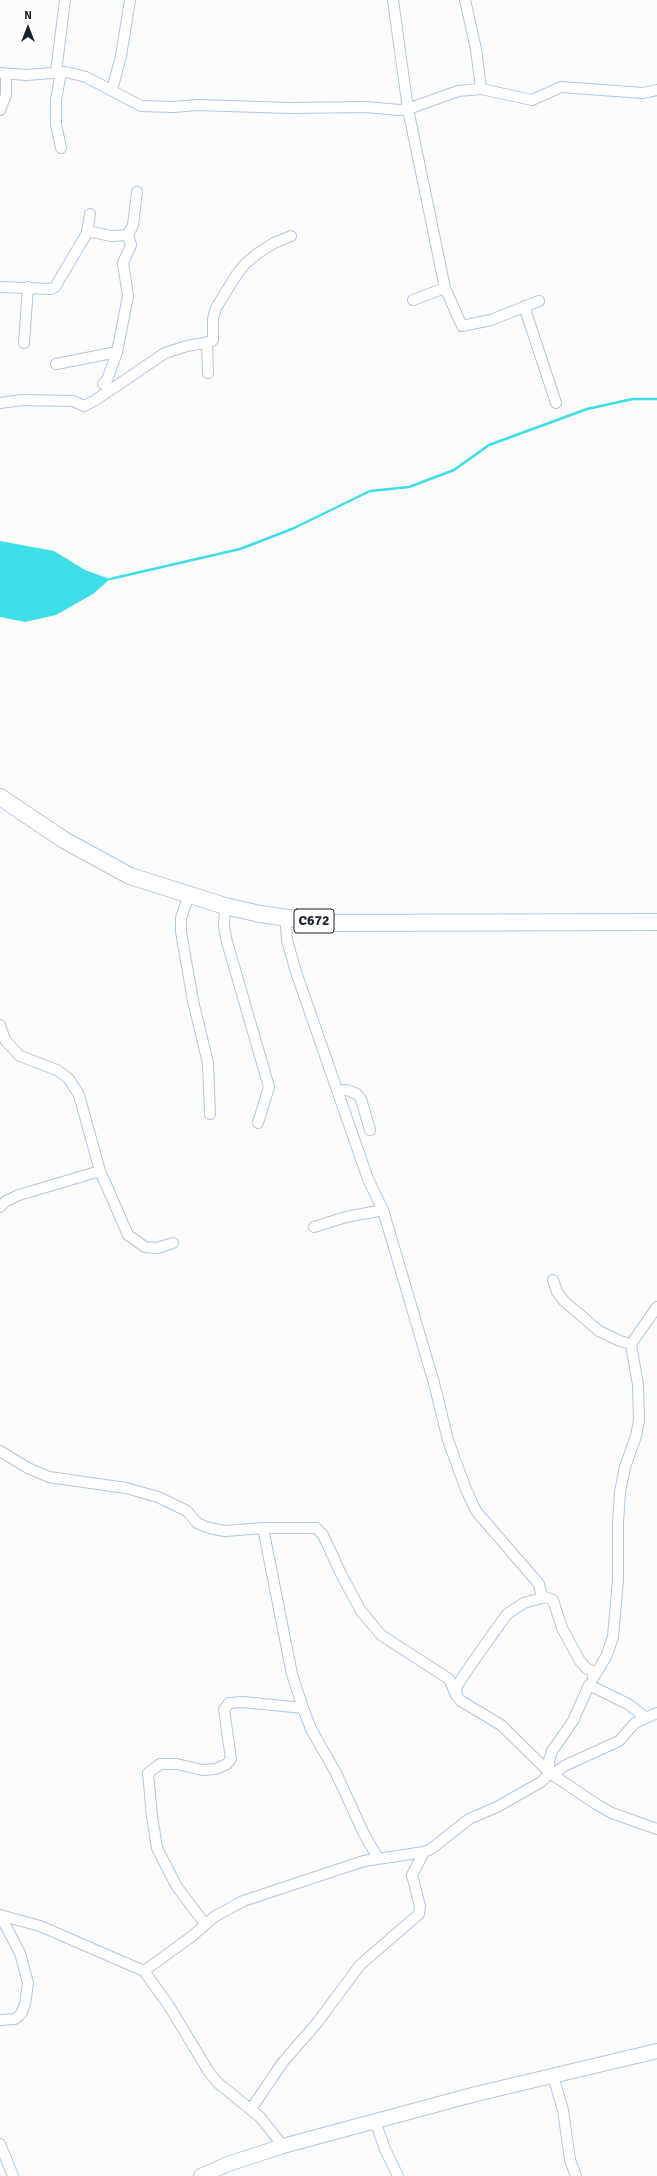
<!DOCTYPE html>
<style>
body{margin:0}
#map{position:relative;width:657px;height:2176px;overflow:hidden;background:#fbfbfb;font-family:Signika,sans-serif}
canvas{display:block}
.north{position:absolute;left:8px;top:8px;width:40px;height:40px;-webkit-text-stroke:3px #fff;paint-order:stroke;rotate:0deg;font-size:11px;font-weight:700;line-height:16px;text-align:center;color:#19212a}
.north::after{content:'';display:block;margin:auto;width:14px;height:18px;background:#19212a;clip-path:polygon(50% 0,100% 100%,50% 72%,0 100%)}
</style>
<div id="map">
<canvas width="657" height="2176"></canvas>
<div class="north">N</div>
</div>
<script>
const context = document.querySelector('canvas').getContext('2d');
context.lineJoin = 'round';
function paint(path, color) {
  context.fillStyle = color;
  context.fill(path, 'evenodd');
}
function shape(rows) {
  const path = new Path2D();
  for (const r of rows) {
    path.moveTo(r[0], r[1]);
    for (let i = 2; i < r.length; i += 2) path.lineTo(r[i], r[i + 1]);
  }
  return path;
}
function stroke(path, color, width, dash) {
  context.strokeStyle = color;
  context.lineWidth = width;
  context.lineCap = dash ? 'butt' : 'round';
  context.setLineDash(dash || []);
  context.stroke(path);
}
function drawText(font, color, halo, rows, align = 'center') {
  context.font = font + ' Signika,sans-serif';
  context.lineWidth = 3;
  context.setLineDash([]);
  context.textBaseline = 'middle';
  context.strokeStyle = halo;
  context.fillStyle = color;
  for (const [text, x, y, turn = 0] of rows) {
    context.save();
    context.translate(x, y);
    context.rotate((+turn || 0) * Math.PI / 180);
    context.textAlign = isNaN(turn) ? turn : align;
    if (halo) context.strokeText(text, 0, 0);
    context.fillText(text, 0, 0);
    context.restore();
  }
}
const water = shape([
 [0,541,54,551,85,570,110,579,93,594,56,615,25,622,0,617]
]);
const stream = shape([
 [110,579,240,549,292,529,370,491,409,487,454,470,489,445,587,409,633,399,657,399]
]);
const street = shape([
 [393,0,408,109,445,288,462,326,491,320,539,301],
 [465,0,476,49,481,89],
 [56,72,65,0],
 [0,73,26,75,66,72,86,77,141,106,173,107,198,105,289,108,366,107,399,110,408,109,458,91,481,89,532,100,561,87,643,93,657,90],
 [112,90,121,56,130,0],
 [0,110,6,95,6,74],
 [61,148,56,124,56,100,61,72],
 [87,231,111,236,128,235,133,225,137,192],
 [0,287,51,289,55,287,87,233,90,214],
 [413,300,445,288],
 [524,306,556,403],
 [207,342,208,373],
 [24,343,28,287],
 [56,364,117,352],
 [103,384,107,380,117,352,128,296,123,263,131,245,128,235],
 [0,403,22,400,73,401,84,406,94,401,165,353,187,346,210,342,213,340,213,319,216,308,237,274,245,264,258,253,274,243,291,236],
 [189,895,181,918,181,932,193,1001,208,1063,210,1114],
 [225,906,224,927,227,942,269,1087,258,1123],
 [289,918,286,924,287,940,296,972,368,1179,383,1210,346,1217,314,1227],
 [0,1025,5,1040,20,1056,57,1070,69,1079,79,1095,100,1171,19,1195,6,1201,0,1207],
 [338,1090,347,1090,357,1094,361,1099,370,1130],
 [100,1171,128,1235,145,1247,157,1248,173,1243],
 [383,1210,434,1383,448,1440,465,1487,476,1511,539,1584,542,1598],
 [553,1280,557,1292,564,1301,599,1331,620,1341,631,1344,657,1307],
 [0,1451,28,1468,49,1477,126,1488,158,1497,187,1511,197,1523,209,1528,225,1531,263,1528,292,1674,303,1708,311,1729,336,1773,364,1834,378,1858],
 [263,1528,316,1528,323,1535,342,1576,361,1611,381,1635,449,1679,456,1695],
 [596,1673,586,1668,580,1661,562,1628,553,1600,545,1597,524,1603,507,1614,470,1666,457,1686,456,1695,461,1701,501,1725,550,1773,596,1804,612,1813,657,1829],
 [593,1678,606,1657,613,1637,618,1580,618,1523,620,1492,625,1467,636,1436,639,1420,638,1385,631,1344],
 [553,1775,564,1766,619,1741,635,1723,657,1713],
 [0,1915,40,1926,144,1971,169,2006,209,2072,218,2083,260,2117,283,2146],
 [0,1915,20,1953,28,1983,25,2004,21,2014,15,2019,0,2020],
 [205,1924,177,1887,157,1848,152,1816,148,1773,160,1764,177,1764,202,1770,216,1769,227,1764,231,1759,224,1710,229,1703,243,1702,303,1708],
 [144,1971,191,1937,214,1917,243,1901,364,1861,424,1852,431,1849,469,1819,497,1807,541,1782,550,1773,549,1761,552,1751,573,1721,589,1685,628,1704,646,1718],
 [553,2076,563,2110,570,2160,576,2176],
 [251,2109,283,2062,317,2023,360,1965,419,1914,420,1906,412,1875,424,1852],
 [375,2121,385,2149,398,2176],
 [0,2144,13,2176]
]);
const secondary = shape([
 [201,2176,228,2164,283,2146,476,2094,657,2051]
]);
const primary = shape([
 [0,797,64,840,130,876,225,906,260,914,323,923,657,922]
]);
const shields = [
 [314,921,40]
];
const shieldNames = [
 ["C672",314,921]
];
paint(water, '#3ddee5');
stroke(stream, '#3ddee5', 2.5);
stroke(street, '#b2c7df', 12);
stroke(secondary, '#b2c7df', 16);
stroke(primary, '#b2c7df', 18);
stroke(street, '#fff', 10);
stroke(secondary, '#fff', 14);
stroke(primary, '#fff', 16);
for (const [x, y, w] of shields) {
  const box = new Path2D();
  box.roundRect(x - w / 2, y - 12, w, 24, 3);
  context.fillStyle = '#fff';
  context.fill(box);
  stroke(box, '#19212a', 1);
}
drawText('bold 14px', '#19212a', null, shieldNames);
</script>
